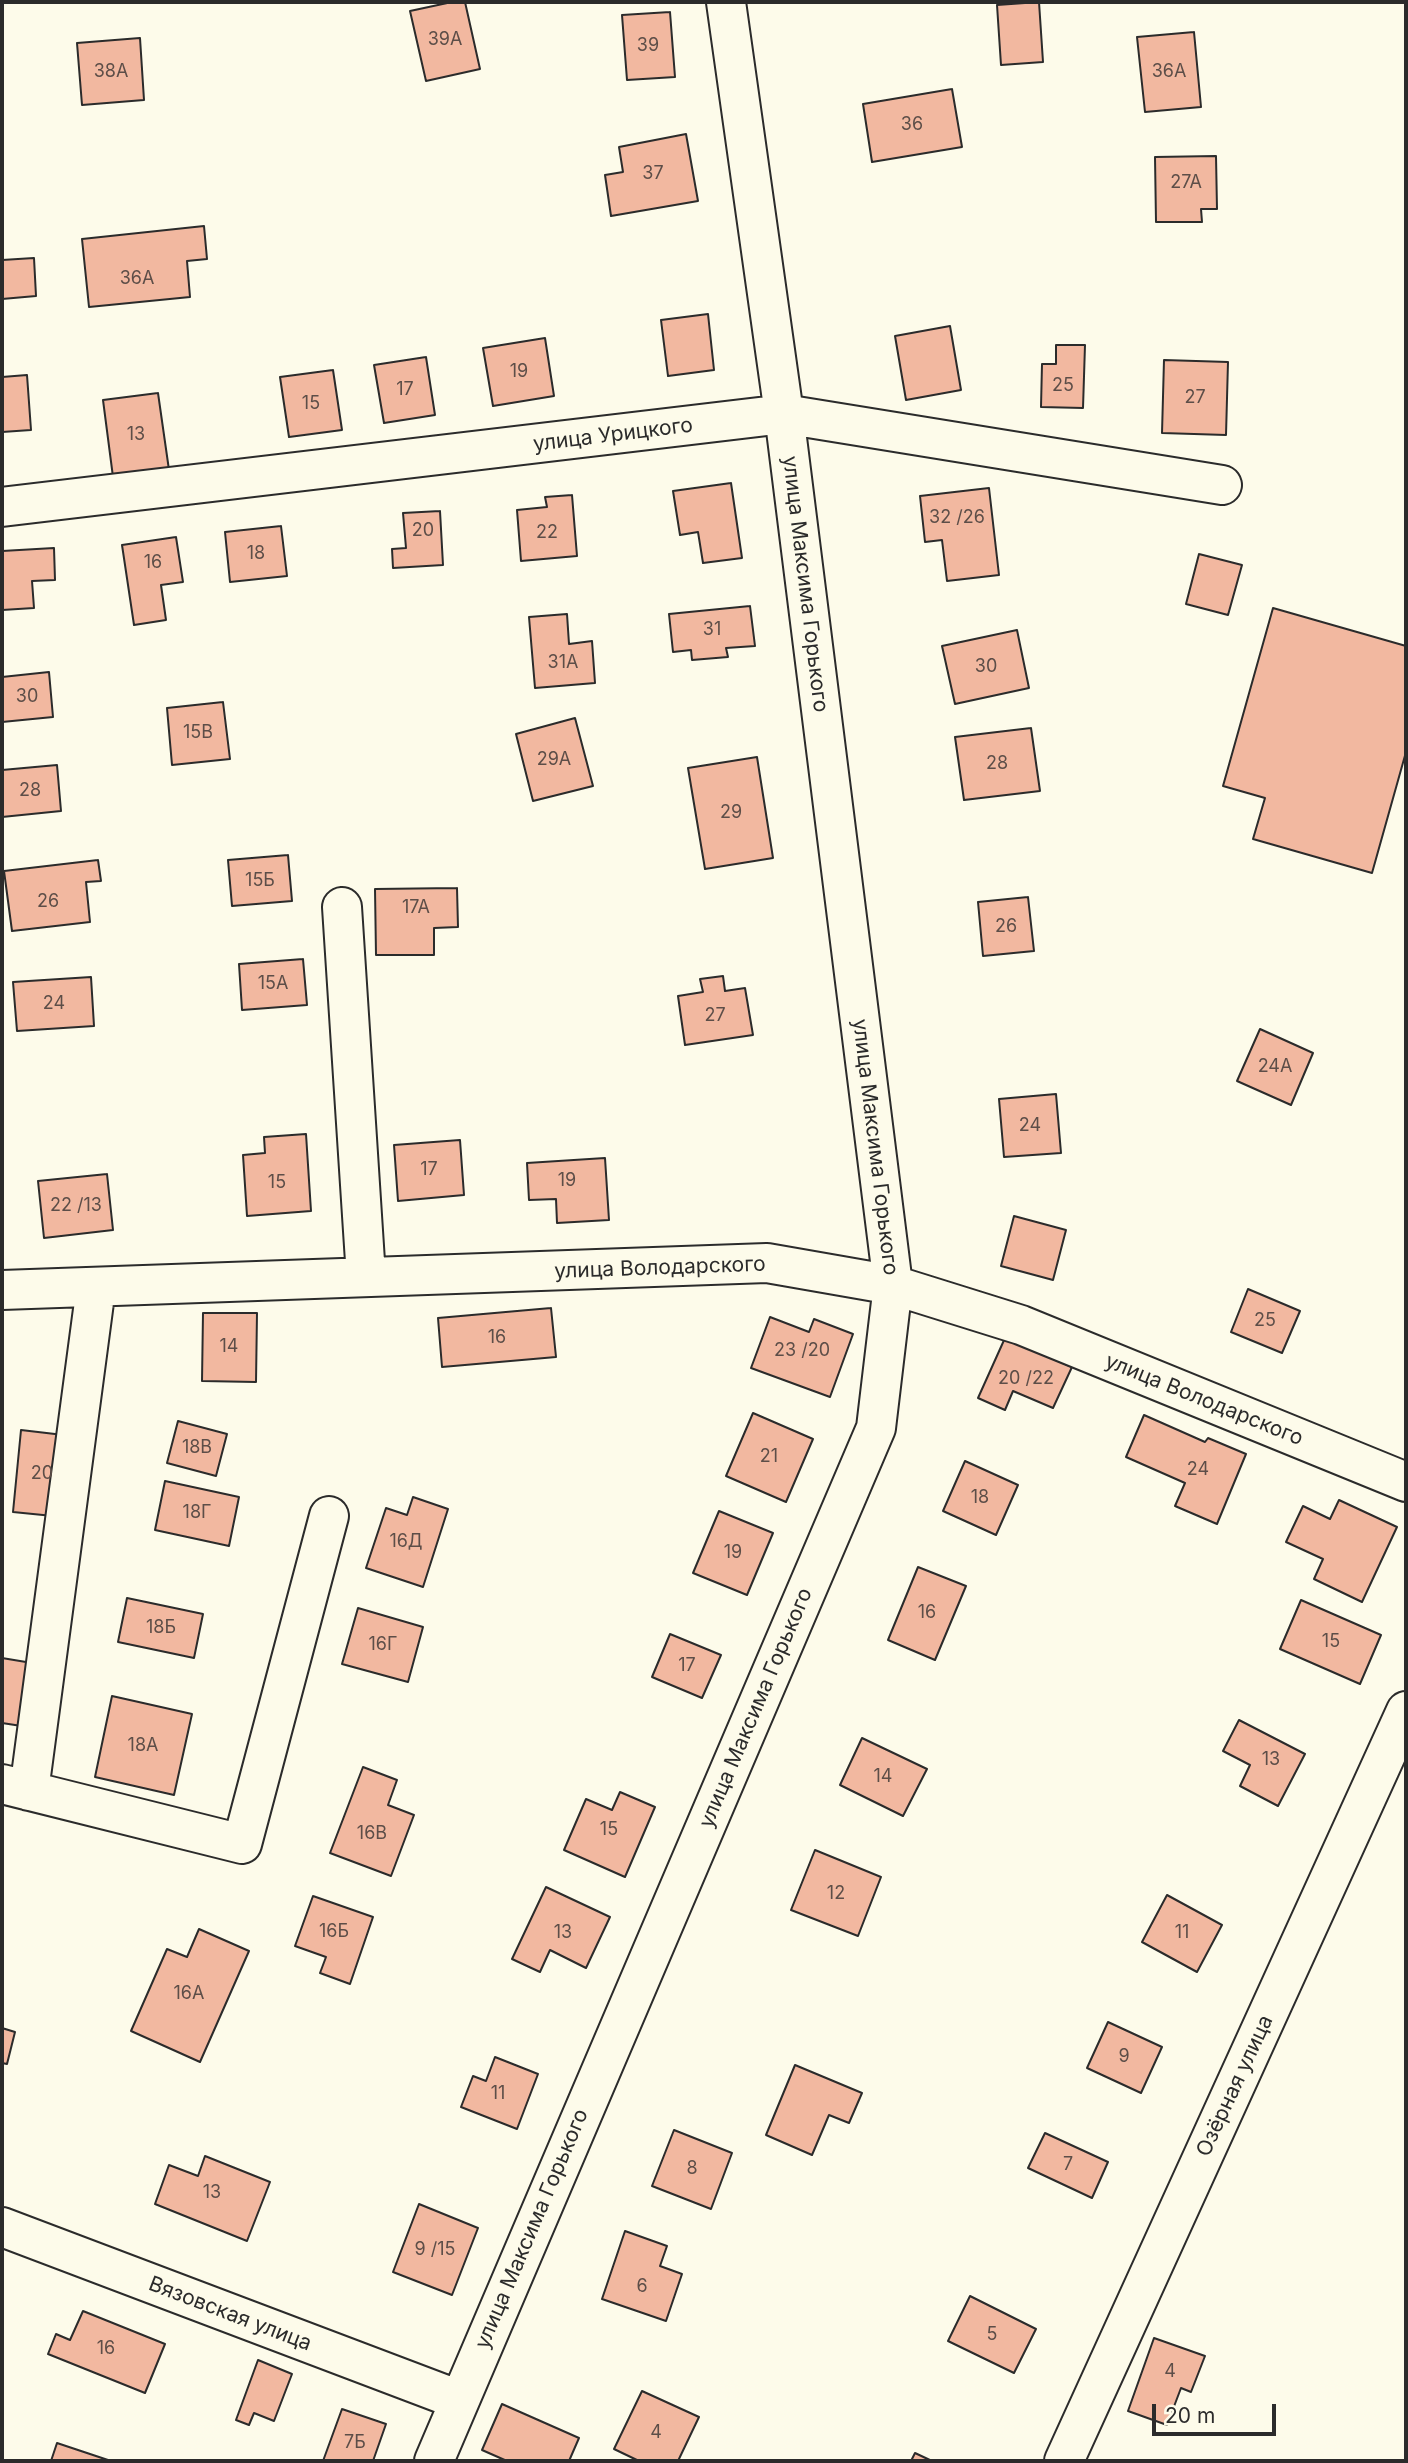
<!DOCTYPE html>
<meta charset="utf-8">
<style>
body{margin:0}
#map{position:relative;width:1408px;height:2463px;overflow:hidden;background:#fdfbea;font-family:Inter,sans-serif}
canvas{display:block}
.frame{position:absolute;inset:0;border:4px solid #2b2b2b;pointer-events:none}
.scale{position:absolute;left:1152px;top:2404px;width:124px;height:32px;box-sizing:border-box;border:4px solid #2b2b2b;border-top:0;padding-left:9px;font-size:21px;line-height:24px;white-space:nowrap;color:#2b2b2b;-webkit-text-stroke:5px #fdfbea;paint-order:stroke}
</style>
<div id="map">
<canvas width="1408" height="2463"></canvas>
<div class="frame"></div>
<div class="scale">20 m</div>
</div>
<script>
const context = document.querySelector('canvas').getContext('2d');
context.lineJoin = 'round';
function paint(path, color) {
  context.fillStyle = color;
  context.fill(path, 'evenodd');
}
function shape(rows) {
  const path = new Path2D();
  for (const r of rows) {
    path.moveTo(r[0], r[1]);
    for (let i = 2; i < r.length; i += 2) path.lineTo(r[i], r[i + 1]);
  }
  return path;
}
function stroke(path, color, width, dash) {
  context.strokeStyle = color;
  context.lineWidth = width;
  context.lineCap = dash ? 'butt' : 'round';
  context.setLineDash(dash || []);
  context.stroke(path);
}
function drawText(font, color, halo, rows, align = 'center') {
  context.font = font + ' Inter,sans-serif';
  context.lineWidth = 5;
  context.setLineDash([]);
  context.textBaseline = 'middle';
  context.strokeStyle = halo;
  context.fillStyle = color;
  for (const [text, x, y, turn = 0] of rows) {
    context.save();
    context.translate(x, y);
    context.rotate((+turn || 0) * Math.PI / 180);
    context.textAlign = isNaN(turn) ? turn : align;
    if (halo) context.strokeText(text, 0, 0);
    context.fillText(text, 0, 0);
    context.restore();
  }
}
const building = shape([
 [452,2,465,2,480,69,426,81,410,11,452,2],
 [1039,2,1043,62,1001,65,997,5,1039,2],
 [670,12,675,77,627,80,622,15,670,12],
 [1194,32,1201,107,1145,112,1137,37,1194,32],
 [140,38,144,100,82,105,77,43,140,38],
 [952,89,962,147,872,162,863,104,952,89],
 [686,134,698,201,611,216,605,175,623,172,619,147,686,134],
 [1216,156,1217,209,1201,209,1202,222,1156,222,1155,157,1216,156],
 [204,226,207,259,187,261,190,297,89,307,82,239,204,226],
 [34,258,36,296,2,299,2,260,34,258],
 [708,314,714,370,668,376,661,320,708,314],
 [950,326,961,390,906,400,895,336,950,326],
 [545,338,554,396,493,406,483,348,545,338],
 [1056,345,1085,345,1083,408,1041,407,1042,364,1056,364,1056,345],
 [426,357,435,415,384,423,374,365,426,357],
 [1164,360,1228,362,1226,435,1162,433,1164,360],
 [333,370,342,430,289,437,280,377,333,370],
 [27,375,31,430,2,432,2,377,27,375],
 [158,393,169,470,113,477,103,400,158,393],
 [731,483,742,558,703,563,698,532,680,535,673,491,731,483],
 [989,488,999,575,947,581,942,540,925,542,920,496,989,488],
 [572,495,577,556,521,561,517,510,547,507,545,497,572,495],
 [440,511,443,565,393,568,392,549,406,548,403,513,440,511],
 [281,526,287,576,230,582,225,532,281,526],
 [176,537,183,582,161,585,166,620,134,625,122,545,176,537],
 [54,548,55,580,32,581,34,608,2,610,2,551,54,548],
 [1199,554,1242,565,1228,615,1186,604,1199,554],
 [750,606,755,646,726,648,728,657,692,660,691,650,673,652,669,614,750,606],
 [1273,608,1406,646,1406,752,1372,873,1253,839,1265,798,1223,786,1273,608],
 [567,614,569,644,592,641,595,683,535,688,529,617,567,614],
 [1017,630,1029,688,955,704,942,646,1017,630],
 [49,672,53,717,2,722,2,677,49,672],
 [223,702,230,759,172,765,167,708,223,702],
 [575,718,593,786,533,801,516,734,575,718],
 [1031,728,1040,791,964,800,955,737,1031,728],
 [757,757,773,858,705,869,688,768,757,757],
 [57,765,61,811,2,817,2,770,57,765],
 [288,855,292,901,232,906,228,860,288,855],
 [98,860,101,881,86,882,90,922,12,931,4,871,98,860],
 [457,888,458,927,434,928,434,955,376,955,375,889,457,888],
 [1028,897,1034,951,983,956,978,902,1028,897],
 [303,959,307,1005,242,1010,239,964,303,959],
 [723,976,725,991,745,988,753,1035,685,1045,678,996,703,992,700,979,723,976],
 [91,977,94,1026,17,1031,13,982,91,977],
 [1260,1029,1313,1053,1291,1105,1237,1081,1260,1029],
 [1056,1094,1061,1153,1004,1157,999,1099,1056,1094],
 [306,1134,311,1211,247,1216,243,1155,265,1153,264,1137,306,1134],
 [460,1140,464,1195,398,1201,394,1145,460,1140],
 [605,1158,609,1220,557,1223,556,1199,529,1200,527,1163,605,1158],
 [107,1174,113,1230,44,1238,38,1181,107,1174],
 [1014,1216,1066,1230,1053,1280,1001,1266,1014,1216],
 [1248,1289,1300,1311,1282,1353,1231,1332,1248,1289],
 [551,1308,556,1357,442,1367,438,1318,551,1308],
 [203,1313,257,1313,256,1382,202,1381,203,1313],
 [770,1317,809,1332,814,1319,853,1334,830,1397,751,1368,770,1317],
 [1005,1338,1072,1367,1053,1408,1013,1391,1005,1410,978,1398,1005,1338],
 [753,1413,813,1439,786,1502,726,1476,753,1413],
 [1144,1415,1205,1442,1208,1438,1246,1454,1217,1524,1175,1506,1185,1483,1126,1457,1144,1415],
 [178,1421,227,1434,216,1476,167,1463,178,1421],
 [21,1430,72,1436,63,1517,13,1512,21,1430],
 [965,1461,1018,1485,996,1535,943,1511,965,1461],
 [165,1481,239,1497,229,1546,155,1530,165,1481],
 [413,1497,448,1509,423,1587,366,1568,386,1508,407,1515,413,1497],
 [1339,1500,1397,1527,1362,1602,1314,1579,1323,1559,1286,1542,1303,1506,1330,1519,1339,1500],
 [719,1511,773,1533,747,1595,693,1573,719,1511],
 [918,1567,966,1586,935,1660,888,1640,918,1567],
 [127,1598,203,1614,194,1658,118,1642,127,1598],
 [1301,1600,1381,1635,1360,1684,1280,1649,1301,1600],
 [358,1608,423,1627,408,1682,342,1664,358,1608],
 [670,1634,721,1655,702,1698,652,1677,670,1634],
 [2,1658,38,1664,28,1727,2,1723,2,1658],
 [112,1696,192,1714,174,1795,95,1777,112,1696],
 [1239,1720,1305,1754,1278,1806,1240,1786,1250,1765,1223,1751,1239,1720],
 [862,1738,927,1769,903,1816,840,1785,862,1738],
 [363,1767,397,1780,388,1805,414,1815,391,1876,330,1853,363,1767],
 [620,1792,655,1807,625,1877,564,1850,586,1799,612,1810,620,1792],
 [815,1850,881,1877,858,1936,791,1910,815,1850],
 [546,1887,610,1917,586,1968,550,1950,540,1972,512,1959,546,1887],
 [1167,1895,1222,1925,1197,1972,1142,1942,1167,1895],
 [313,1896,373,1917,350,1984,320,1973,326,1957,295,1946,313,1896],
 [199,1929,249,1951,200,2062,131,2031,167,1949,187,1957,199,1929],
 [1108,2022,1162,2047,1141,2093,1087,2068,1108,2022],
 [2,2028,15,2032,7,2064,2,2063,2,2028],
 [495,2057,538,2074,517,2129,461,2107,473,2076,486,2081,495,2057],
 [795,2065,862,2093,849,2123,829,2115,812,2155,766,2135,795,2065],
 [674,2130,732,2153,711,2209,652,2186,674,2130],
 [1045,2133,1108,2162,1092,2198,1028,2168,1045,2133],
 [205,2156,270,2182,247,2241,155,2204,169,2165,198,2176,205,2156],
 [419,2204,478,2228,452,2295,393,2272,419,2204],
 [625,2231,667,2246,660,2266,682,2274,666,2321,602,2299,625,2231],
 [970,2296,1036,2329,1014,2373,948,2341,970,2296],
 [83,2311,165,2344,145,2393,48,2354,56,2334,70,2340,83,2311],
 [1154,2338,1205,2356,1191,2392,1181,2388,1167,2425,1128,2411,1154,2338],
 [258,2360,292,2374,274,2421,254,2413,249,2425,236,2420,258,2360],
 [642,2391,699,2417,678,2461,639,2461,614,2449,642,2391],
 [502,2404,579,2438,569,2461,507,2461,482,2450,502,2404],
 [342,2409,386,2424,373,2461,323,2461,342,2409],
 [57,2443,111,2461,51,2461,57,2443],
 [915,2453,932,2461,911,2461,915,2453]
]);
const minor = shape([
 [2,507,784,414,1222,485],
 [342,907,366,1277],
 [2,1290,767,1263,893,1285,1021,1325,1406,1482],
 [2,1784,242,1844,329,1516],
 [29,1791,96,1287],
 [2,2227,459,2400],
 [434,2461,876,1428,893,1285,784,414,726,2],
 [1064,2461,1406,1711]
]);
const numberNames = [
 ["39А",445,40],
 ["39",648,46],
 ["38А",111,72],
 ["36А",1169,72],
 ["36",912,125],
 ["37",653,174],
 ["27А",1186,183],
 ["36А",137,279],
 ["19",519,372],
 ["25",1063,386],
 ["17",405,390],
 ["27",1195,398],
 ["15",311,404],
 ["13",136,435],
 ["32 /26",957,518],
 ["20",423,531],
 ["22",547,533],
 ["18",256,554],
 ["16",153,563],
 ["31",712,630],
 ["31А",563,663],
 ["30",986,667],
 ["30",27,697],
 ["15В",198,733],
 ["29А",554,760],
 ["28",997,764],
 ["28",30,791],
 ["29",731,813],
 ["15Б",260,881],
 ["26",48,902],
 ["17А",416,908],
 ["26",1006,927],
 ["15А",273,984],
 ["24",54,1004],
 ["27",715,1016],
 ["24А",1275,1067],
 ["24",1030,1126],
 ["17",429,1170],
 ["19",567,1181],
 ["15",277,1183],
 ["22 /13",76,1206],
 ["25",1265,1321],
 ["16",497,1338],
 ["14",229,1347],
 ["23 /20",802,1351],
 ["20 /22",1026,1379],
 ["18В",197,1448],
 ["21",769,1457],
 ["24",1198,1470],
 ["20",42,1474],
 ["18",980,1498],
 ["18Г",197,1513],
 ["16Д",406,1542],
 ["19",733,1553],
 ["16",927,1613],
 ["18Б",161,1628],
 ["15",1331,1642],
 ["16Г",383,1645],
 ["17",687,1666],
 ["18А",143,1746],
 ["13",1271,1760],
 ["14",883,1777],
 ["15",609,1830],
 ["16В",372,1834],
 ["12",836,1894],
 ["16Б",334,1932],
 ["13",563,1933],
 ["11",1182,1933],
 ["16А",189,1994],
 ["9",1124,2057],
 ["11",498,2094],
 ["7",1068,2165],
 ["8",692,2169],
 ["13",212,2193],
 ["9 /15",435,2250],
 ["6",642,2287],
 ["5",992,2335],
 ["16",106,2349],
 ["4",1170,2372],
 ["4",656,2433],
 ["7Б",355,2443]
];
const streetNames = [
 ["улица Урицкого",613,435,-7],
 ["улица Максима Горького",805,584,83],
 ["улица Максима Горького",875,1147,83],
 ["улица Володарского",660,1268,-2],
 ["улица Володарского",1204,1400,22],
 ["улица Максима Горького",756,1708,-67],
 ["Озёрная улица",1235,2086,-65],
 ["улица Максима Горького",532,2229,-67],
 ["Вязовская улица",230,2314,21]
];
paint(building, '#f2b8a0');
stroke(building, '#2b2b2b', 2);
stroke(minor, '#2b2b2b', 42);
stroke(minor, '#fdfbea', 38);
drawText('18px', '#5d4e48', null, numberNames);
drawText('21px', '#2b2b2b', '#fdfbea', streetNames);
</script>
